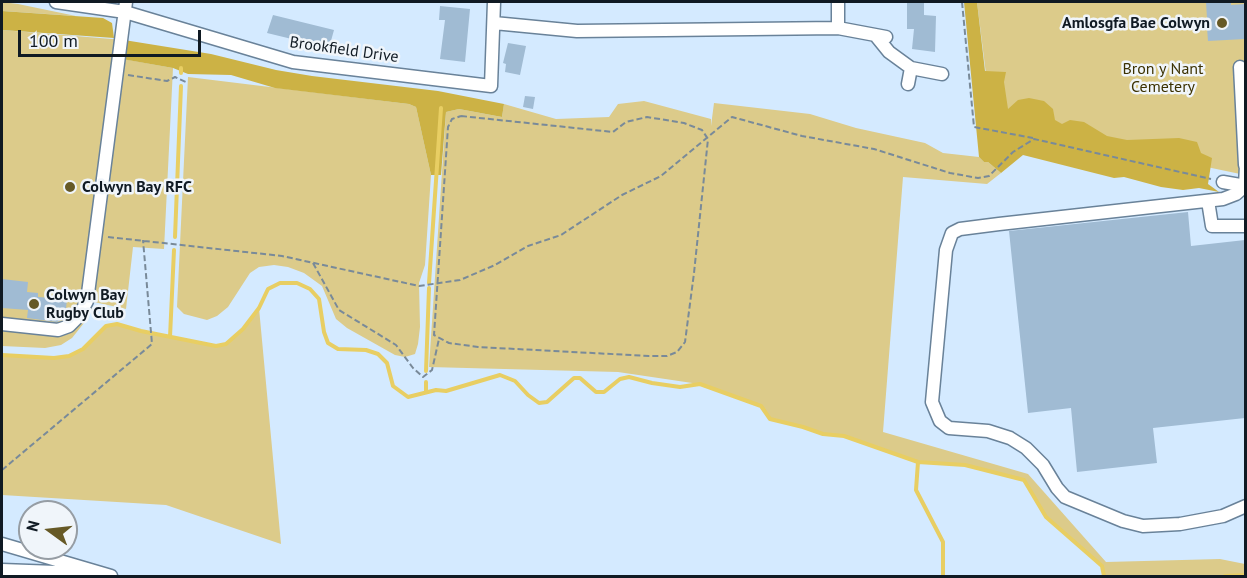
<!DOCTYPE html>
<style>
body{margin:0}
#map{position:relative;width:1247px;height:578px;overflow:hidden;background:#d4eaff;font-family:"PT Sans",sans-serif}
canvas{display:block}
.frame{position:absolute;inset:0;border:3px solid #101a23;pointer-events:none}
.north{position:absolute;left:18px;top:500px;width:60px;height:60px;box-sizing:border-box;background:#f0f5fa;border:2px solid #969da4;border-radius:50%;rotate:285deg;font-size:16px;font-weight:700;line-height:24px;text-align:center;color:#101a23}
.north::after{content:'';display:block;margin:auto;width:21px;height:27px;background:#665926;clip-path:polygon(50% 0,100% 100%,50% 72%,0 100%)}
.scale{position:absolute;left:18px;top:30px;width:183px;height:27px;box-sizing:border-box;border:3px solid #101a23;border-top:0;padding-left:8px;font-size:18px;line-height:21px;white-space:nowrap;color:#101a23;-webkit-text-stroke:4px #f0f5fa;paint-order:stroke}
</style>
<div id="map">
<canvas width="1247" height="578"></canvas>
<div class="frame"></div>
<div class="north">N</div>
<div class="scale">100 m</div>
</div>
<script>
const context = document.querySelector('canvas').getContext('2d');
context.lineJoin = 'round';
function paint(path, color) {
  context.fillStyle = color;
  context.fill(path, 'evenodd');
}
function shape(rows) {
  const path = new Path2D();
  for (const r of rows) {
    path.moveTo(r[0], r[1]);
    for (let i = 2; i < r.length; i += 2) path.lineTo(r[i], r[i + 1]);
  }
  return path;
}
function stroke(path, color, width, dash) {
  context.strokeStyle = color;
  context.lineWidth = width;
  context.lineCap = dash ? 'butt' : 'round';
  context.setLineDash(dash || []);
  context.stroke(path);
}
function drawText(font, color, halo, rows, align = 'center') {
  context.font = font + ' "PT Sans",sans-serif';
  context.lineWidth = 5;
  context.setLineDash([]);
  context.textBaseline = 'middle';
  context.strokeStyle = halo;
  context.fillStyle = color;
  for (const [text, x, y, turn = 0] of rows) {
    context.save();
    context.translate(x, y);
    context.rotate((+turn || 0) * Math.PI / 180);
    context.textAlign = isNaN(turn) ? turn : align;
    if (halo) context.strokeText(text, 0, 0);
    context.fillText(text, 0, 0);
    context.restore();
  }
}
const green = shape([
 [2,2,18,4,76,16,2,11],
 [977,2,1245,2,1245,175,992,122],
 [2,30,124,40,123,59,173,68,164,249,133,247,126,309,94,302,88,318,72,338,61,345,45,348,2,346],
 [188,77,409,104,416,107,431,175,425,265,419,283,420,327,418,344,415,354,405,357,395,355,347,328,336,319,322,286,304,273,288,267,274,265,259,267,250,273,228,307,217,316,207,320,184,314,177,307],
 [644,101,711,119,711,126,714,103,810,114,856,128,925,143,943,153,979,157,984,162,988,162,1001,173,987,184,903,177,883,432,1028,474,1106,562,1220,559,1245,564,1245,576,1104,576,1102,566,1046,517,1024,480,965,465,918,462,844,436,823,434,803,427,770,419,761,406,699,384,618,372,429,367,446,112,459,109,502,117,504,104,556,119,609,117,618,104],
 [259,308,281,544,166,505,2,495,2,355,54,358,69,356,83,349,106,326,117,324,141,331,216,346,226,344,243,329]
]);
const forest = shape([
 [964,2,977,2,985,71,1006,72,1004,82,1008,109,1018,100,1029,98,1044,101,1053,109,1055,120,1062,124,1070,120,1084,122,1107,136,1127,140,1179,138,1197,142,1201,153,1212,158,1208,184,1219,192,1199,188,1183,190,1161,187,1124,177,1114,178,1023,155,1001,173,988,162,984,162,979,157],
 [2,11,103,18,112,23,114,38,2,30],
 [124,40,211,54,276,70,312,76,438,91,504,104,502,117,459,109,446,112,441,175,431,175,416,107,409,104,275,88,231,75,188,74,173,68,122,59]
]);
const stream = shape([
 [181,68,181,73],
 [175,237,181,86],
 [429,283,441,108],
 [170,337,174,250],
 [2,355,54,358,69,356,83,349,106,326,117,324,141,331,216,346,226,344,243,329,259,308,268,289,280,283,297,283,310,289,319,299,324,332,328,343,338,349,366,350,378,354,387,363,393,386,408,397,436,390,446,391,500,375,515,381,528,395,539,403,547,402,574,378,580,378,596,392,604,392,620,379,629,377,652,383,680,387,700,384,761,406,770,419,803,427,823,434,844,436,918,462,965,465,1024,480,1046,517,1102,566,1104,576],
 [426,371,429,288],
 [426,392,426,382],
 [918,462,916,490,943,542,943,576],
 [1225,576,1246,575]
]);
const building = shape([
 [907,2,924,2,924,15,936,16,935,52,912,49,914,29,907,29],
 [1206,2,1231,2,1231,5,1245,4,1245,39,1208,41,1207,28,1199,28,1199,19,1207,18],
 [440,6,470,9,465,62,440,59,445,20,439,20],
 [273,15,334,30,329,48,267,33],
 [508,43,526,46,520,75,505,72,506,64,503,63],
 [525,96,535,97,533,109,523,107],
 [1188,212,1191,246,1245,240,1245,418,1153,428,1157,463,1077,472,1071,408,1028,413,1009,231],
 [2,279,28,282,27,292,38,293,38,297,67,299,65,318,57,322,27,318,28,310,2,308]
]);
const path = shape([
 [962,2,974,127,1033,138],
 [128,75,167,81,175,77,188,83],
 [461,116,613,132,626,122,647,117,684,123,702,130,708,139,694,273,685,342,677,352,667,356,649,356,478,347,449,343,434,335,448,127,452,119,461,116],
 [108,237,282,256,419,286,460,280,495,265,528,246,561,235,622,195,661,176,732,117,802,136,874,149,950,173,978,178,989,176,1013,152,1034,139,1211,179],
 [313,263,339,310,396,345,413,368,423,377,432,370,439,339],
 [2,470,152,344,143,240]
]);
const minor = shape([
 [56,2,125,12,293,62,491,86,494,2],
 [838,2,838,28],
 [494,23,577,31,838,28,886,37],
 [876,36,889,52,911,68,908,84],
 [1240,67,1245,165],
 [911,68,942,74],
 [1246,165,1245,186,1236,194,1223,199,999,224,960,229,952,233,946,250,932,402,940,421,949,428,988,431,1010,438,1026,448,1043,465,1057,488,1065,497,1123,521,1143,526,1180,524,1223,516,1246,506],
 [1223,182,1246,186],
 [1208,201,1212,226,1246,226],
 [2,324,58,330,69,326,79,316,87,301,126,2],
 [2,544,111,576],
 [2,570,83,573]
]);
const markers = [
 [1222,23,6,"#665926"],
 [70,187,6,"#665926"],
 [34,304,6,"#665926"]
];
const poiNames = [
 ["Amlosgfa Bae Colwyn",1210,23,"right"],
 ["Colwyn Bay RFC",82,187],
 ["Colwyn Bay",46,295],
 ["Rugby Club",46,313]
];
const streetNames = [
 ["Brookfield Drive",344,50,8]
];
const parkNames = [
 ["Bron y Nant",1163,69],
 ["Cemetery",1163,87]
];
paint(green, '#dccb8a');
paint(forest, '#ccb245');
stroke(stream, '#e8ce63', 4);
paint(building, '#a0bbd3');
stroke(minor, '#698299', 15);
stroke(path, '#798a99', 2, [6, 3]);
stroke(minor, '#fff', 12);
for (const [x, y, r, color] of markers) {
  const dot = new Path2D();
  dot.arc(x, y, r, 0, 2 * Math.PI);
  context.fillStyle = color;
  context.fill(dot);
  stroke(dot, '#f0f5fa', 2);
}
drawText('bold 16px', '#101a23', '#f0f5fa', poiNames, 'left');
drawText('16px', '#101a23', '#f0f5fa', streetNames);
drawText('16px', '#3c3202', '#f0f5fa', parkNames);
</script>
